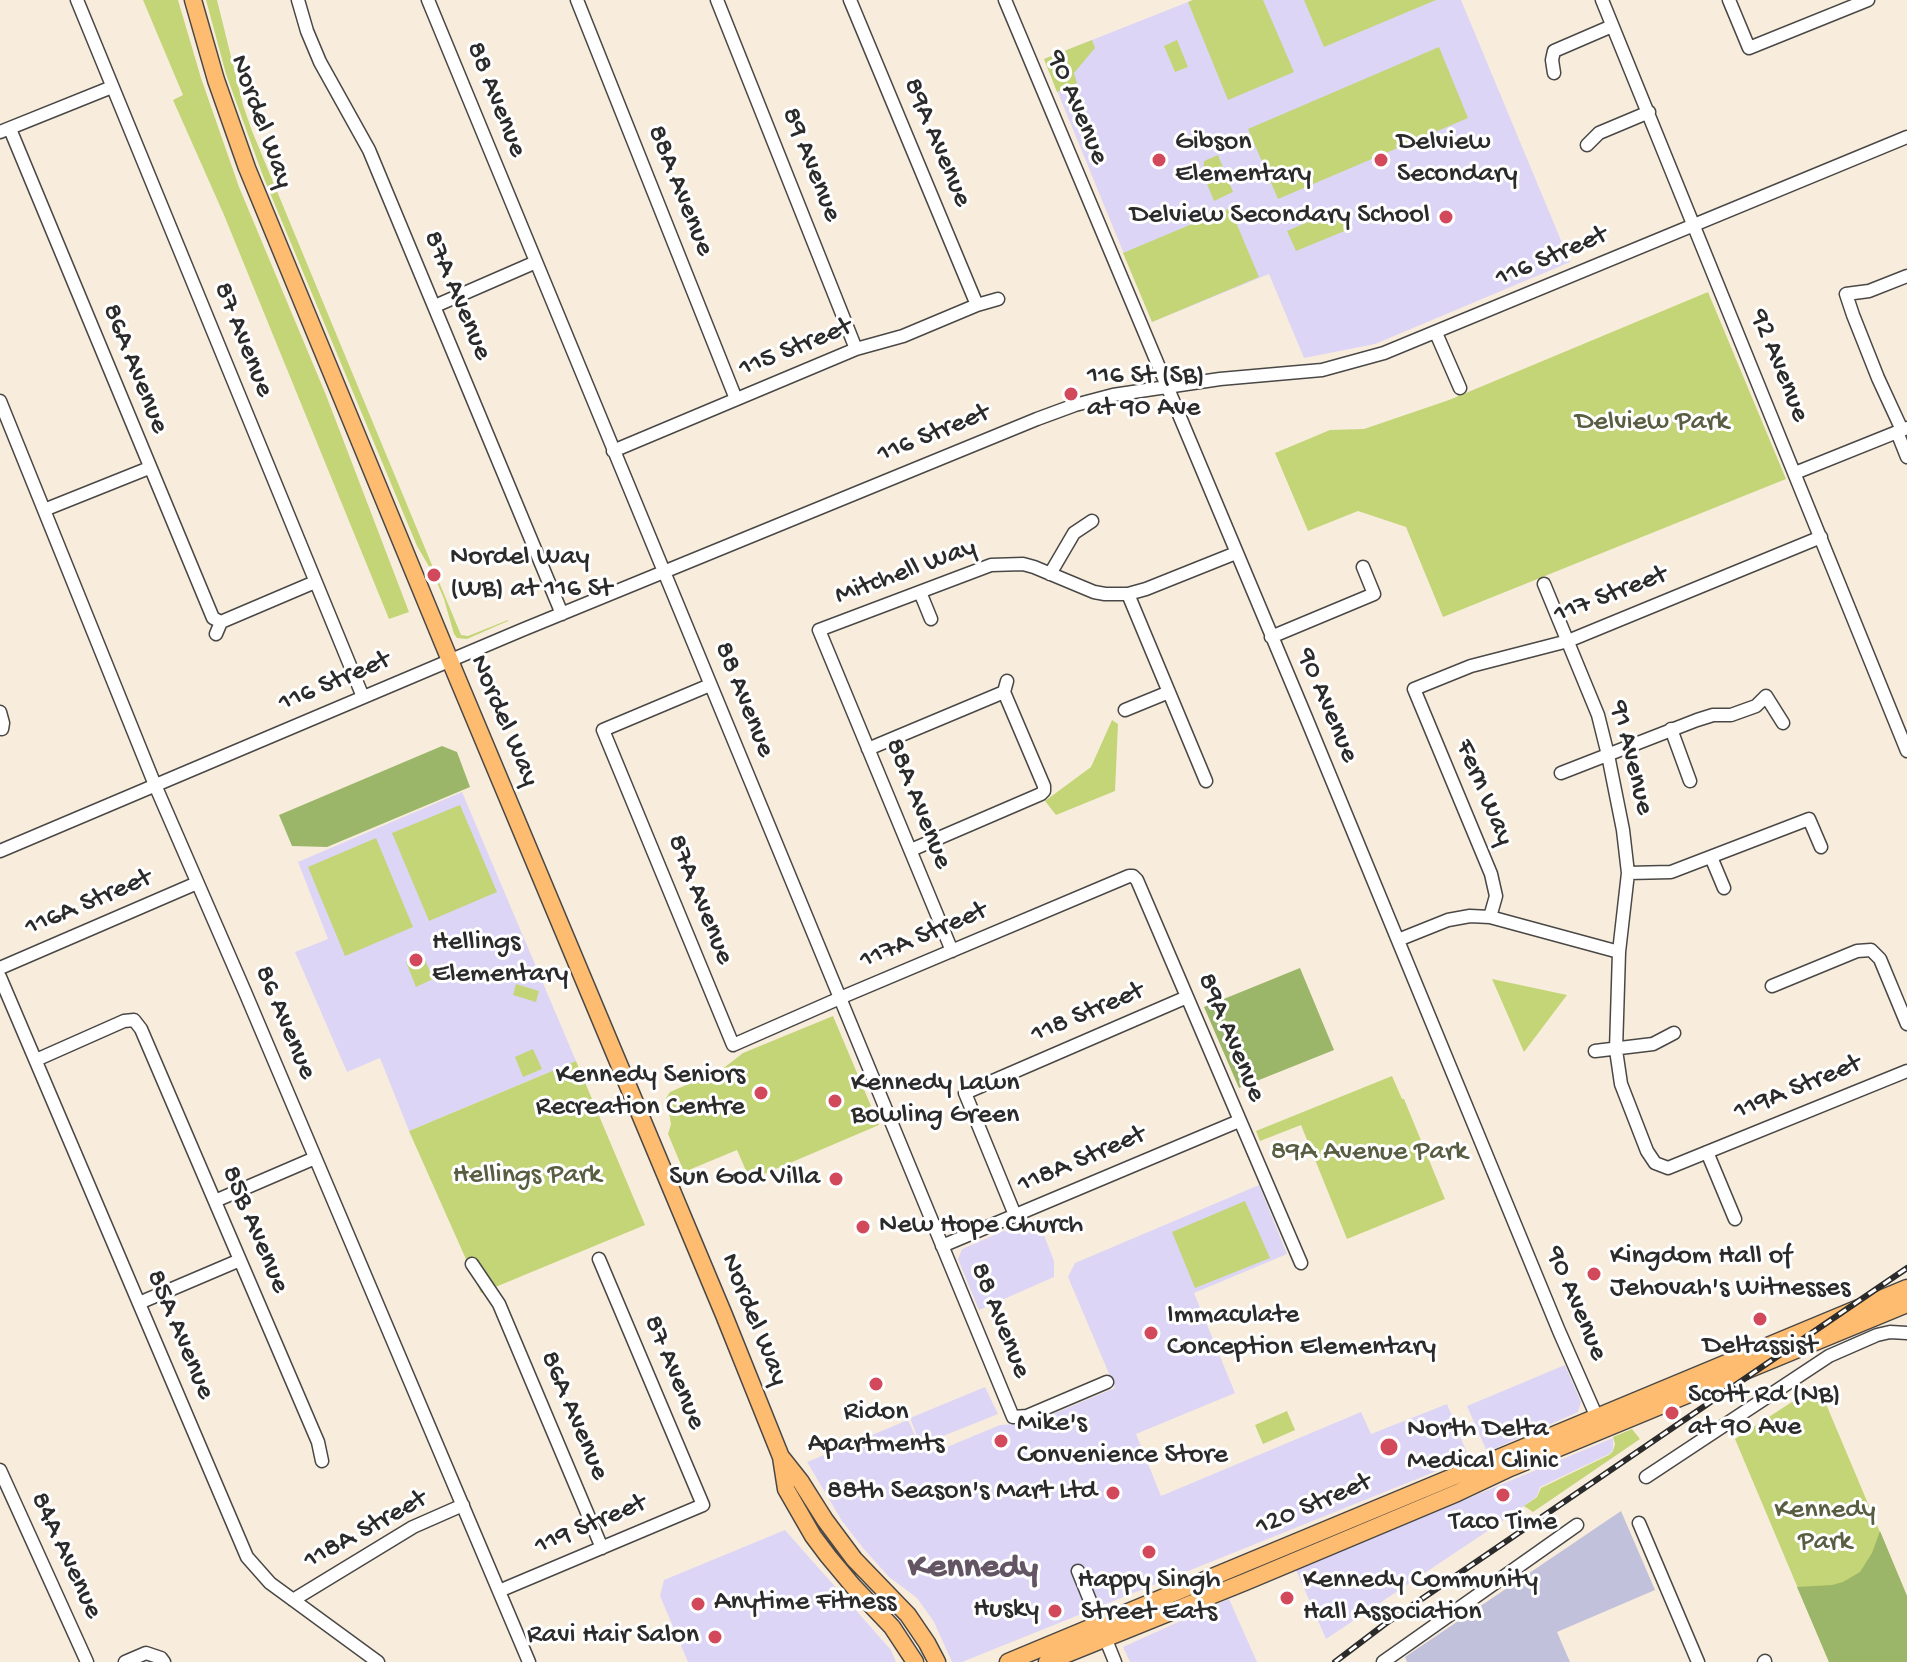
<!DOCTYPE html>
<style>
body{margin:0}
canvas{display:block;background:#f8eddc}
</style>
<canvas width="1907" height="1662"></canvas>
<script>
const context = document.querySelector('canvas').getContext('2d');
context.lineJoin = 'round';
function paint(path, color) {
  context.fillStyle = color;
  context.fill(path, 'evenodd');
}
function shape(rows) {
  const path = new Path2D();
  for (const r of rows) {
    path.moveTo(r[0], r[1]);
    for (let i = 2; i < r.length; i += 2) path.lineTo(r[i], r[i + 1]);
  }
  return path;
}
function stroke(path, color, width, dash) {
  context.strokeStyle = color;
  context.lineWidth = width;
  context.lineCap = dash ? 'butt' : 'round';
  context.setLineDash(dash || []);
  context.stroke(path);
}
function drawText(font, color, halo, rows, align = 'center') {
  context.font = font + ' "Gochi Hand",sans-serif';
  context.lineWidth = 6;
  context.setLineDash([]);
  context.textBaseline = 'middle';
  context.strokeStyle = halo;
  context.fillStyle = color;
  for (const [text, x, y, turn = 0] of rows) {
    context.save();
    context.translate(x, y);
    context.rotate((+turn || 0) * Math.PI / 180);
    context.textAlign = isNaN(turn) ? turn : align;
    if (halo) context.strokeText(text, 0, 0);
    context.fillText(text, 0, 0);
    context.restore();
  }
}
const built = shape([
 [1193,0,1461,0,1570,262,1375,344,1304,358,1269,274,1152,322,1044,59],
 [462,792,576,1061,409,1131,380,1058,347,1072,295,952,328,939,298,862],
 [1259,1185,1287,1254,1194,1293,1235,1393,1136,1434,1161,1496,1361,1412,1371,1434,1447,1404,1469,1458,962,1662,952,1662,934,1622,917,1598,889,1577,863,1548,842,1521,807,1462,908,1420,918,1442,935,1452,1000,1425,1031,1423,1115,1388,1068,1277,1075,1263],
 [1031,1219,1040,1225,1054,1261,1054,1277,979,1310,958,1259,962,1249],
 [1565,1365,1581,1402,1578,1412,1487,1452,1467,1406],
 [985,1387,998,1414,928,1442,919,1441,910,1418],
 [1613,1438,1613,1450,1609,1454,1540,1487,1537,1496,1519,1510,1326,1639,1296,1570],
 [785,1530,891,1650,896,1662,688,1662,660,1596,664,1580],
 [1229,1599,1257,1662,1130,1662,1123,1647]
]);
const industrial = shape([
 [1621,1511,1655,1590,1557,1632,1570,1662,1407,1662,1405,1657]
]);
const green = shape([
 [143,0,178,0,201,78,239,187,326,395,409,612,389,619,224,215,173,100,183,95],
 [206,0,217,0,243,105,252,131,461,635,468,636,508,620,508,621,467,639,457,638,454,634,444,599,434,575,417,546,263,176,226,74],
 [1193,0,1263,0,1294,72,1228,100,1188,2],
 [1304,0,1436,0,1324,47],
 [1092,40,1095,48,1074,73,1077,83,1057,92,1044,59],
 [1177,40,1188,67,1175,72,1164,46],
 [1439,47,1468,118,1278,199,1248,129],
 [1218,155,1233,192,1214,201,1203,174,1204,161],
 [1230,208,1259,277,1152,322,1123,253],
 [1338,209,1347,230,1296,251,1287,231],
 [1708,292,1786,479,1443,617,1406,527,1358,511,1308,531,1275,453,1330,430,1364,429,1449,400],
 [1112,720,1118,724,1115,791,1056,815,1045,801,1091,767],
 [460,805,497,892,429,921,392,833],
 [376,838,413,927,345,956,308,867],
 [423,955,433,979,416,987,406,962],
 [1492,979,1567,995,1524,1052],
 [516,984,539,991,536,1002,513,995],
 [833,1016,879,1125,750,1180,737,1150,684,1172,668,1134,671,1124,666,1098,670,1092,721,1070,743,1053],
 [533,1049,542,1069,523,1077,515,1057],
 [576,1061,645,1225,481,1293,409,1131],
 [1392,1076,1402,1099,1404,1099,1445,1199,1347,1239,1301,1125,1260,1141,1256,1131],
 [1245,1201,1270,1258,1195,1288,1172,1232],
 [1818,1385,1907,1596,1907,1662,1829,1662,1735,1439],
 [1287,1411,1295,1430,1263,1444,1255,1425],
 [1632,1429,1640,1439,1533,1512,1524,1506,1537,1497,1541,1488,1609,1455,1613,1451,1615,1444,1613,1437]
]);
const forest = shape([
 [442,746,457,752,470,787,327,847,292,846,279,815],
 [1300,968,1334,1050,1239,1088,1204,1007],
 [1880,1531,1907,1596,1907,1662,1829,1662,1797,1587,1832,1585,1843,1582,1860,1572,1872,1553]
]);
const minor = shape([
 [77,0,363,697],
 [298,0,307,31,320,62,369,150,562,614],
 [428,0,1013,1417,1027,1416,1107,1382],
 [577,0,736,399],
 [717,0,856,349],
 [850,0,977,305],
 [1005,0,1305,715,1559,1331,1599,1422],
 [1602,0,1907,751],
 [1729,0,1749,48,1868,0],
 [1554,73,1552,60,1554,51,1612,26],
 [10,129,213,618,221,622],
 [0,132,112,87],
 [1587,145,1599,133,1649,112],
 [435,306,536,262],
 [1436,333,1460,388],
 [0,401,155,785,245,992,529,1662],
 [1902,430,1878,378,1853,315,1846,294,1869,291,1907,276],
 [1897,432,1907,457],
 [613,451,856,349,903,336,977,305,998,299],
 [1795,473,1907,428],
 [44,510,149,468],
 [1050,574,1074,533,1092,521],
 [1544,584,1598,715,1608,755,1623,830,1628,873,1619,952,1616,1050,1621,1084,1647,1151,1655,1163,1668,1168,1907,1071],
 [920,592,931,619],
 [1128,594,1206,781],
 [216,634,221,622,315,582],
 [1271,637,1374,594,1363,567],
 [710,685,603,730,733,1045,847,995,1129,876,1133,876,1137,880,1301,1263],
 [1125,710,1169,692],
 [0,712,3,723,2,729],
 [1671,729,1690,781],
 [868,749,1004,692,1007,681],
 [1561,773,1697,720,1713,715,1731,715,1756,706,1766,696,1783,723],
 [911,850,1041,794,1044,791,1044,786,1004,692],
 [0,851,522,630,1037,419,1075,405,1113,395,1220,379,1322,370,1384,353,1907,137],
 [1711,857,1724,888],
 [1628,873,1671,872,1809,819,1821,847],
 [1490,917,1496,896,1491,874,1414,689,1471,666,1568,641,1821,537],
 [1398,940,1448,920,1470,916,1490,917,1619,952],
 [952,951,819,630,991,565,1023,564,1034,567,1094,592,1105,594,1128,594,1146,589,1236,553],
 [0,968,197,883],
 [0,977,247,1557,270,1583,378,1662],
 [1772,986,1857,951,1871,950,1880,959,1907,1024],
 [1595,1051,1653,1044,1674,1033],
 [36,1060,124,1021,134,1020,141,1029,318,1442,322,1461],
 [1707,1152,1735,1219],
 [215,1201,315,1158],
 [1015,1215,965,1093,1187,997],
 [942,1246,1239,1121],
 [472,1264,499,1304,602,1548],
 [139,1303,240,1260],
 [0,1470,87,1662],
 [1646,1477,1829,1356,1877,1335,1890,1332,1907,1333],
 [1639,1523,1698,1662],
 [1078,1571,1115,1662],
 [499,1591,703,1505,599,1259],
 [293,1600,413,1527,463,1505],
 [125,1662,146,1653,161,1658,164,1662],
 [1383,1662,1577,1525],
 [1764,1662,1765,1661]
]);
const major = shape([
 [193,0,216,80,247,168,456,675,724,1315,781,1457,786,1489,813,1536,828,1556,853,1586,892,1627,915,1662],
 [782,1458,801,1482,825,1520,854,1559,908,1615,927,1643,937,1662],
 [1008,1662,1907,1288],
 [1047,1662,1245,1582,1457,1493,1510,1468,1907,1304]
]);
const rail = shape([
 [1335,1662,1385,1624,1907,1268]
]);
const markers = [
 [1159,160,8,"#d1495b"],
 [1381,160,8,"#d1495b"],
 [1446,217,8,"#d1495b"],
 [1071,394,8,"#d1495b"],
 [434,575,8,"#d1495b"],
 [416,960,8,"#d1495b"],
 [761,1093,8,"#d1495b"],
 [835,1101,8,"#d1495b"],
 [836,1179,8,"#d1495b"],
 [863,1227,8,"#d1495b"],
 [1594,1274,8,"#d1495b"],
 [1760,1319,8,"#d1495b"],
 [1151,1333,8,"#d1495b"],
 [876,1384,8,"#d1495b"],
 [1672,1413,8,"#d1495b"],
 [1001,1441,8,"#d1495b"],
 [1389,1447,10,"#d1495b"],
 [1113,1493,8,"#d1495b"],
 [1503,1495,8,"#d1495b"],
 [1149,1552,8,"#d1495b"],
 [1287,1598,8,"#d1495b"],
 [698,1604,8,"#d1495b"],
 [1055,1611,8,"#d1495b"],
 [715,1637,8,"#d1495b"]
];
const streetNames = [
 ["88 Avenue",495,100,68],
 ["90 Avenue",1076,108,67],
 ["Nordel Way",260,122,70],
 ["89A Avenue",936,143,67],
 ["89 Avenue",810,165,68],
 ["88A Avenue",679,191,68],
 ["116 Street",1552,258,-23],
 ["87A Avenue",456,296,67],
 ["87 Avenue",242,340,68],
 ["115 Street",796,349,-22],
 ["92 Avenue",1778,366,68],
 ["86A Avenue",134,369,68],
 ["116 Street",934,435,-22],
 ["Mitchell Way",906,573,-20],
 ["117 Street",1611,596,-21],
 ["116 Street",335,683,-23],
 ["88 Avenue",743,700,68],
 ["90 Avenue",1326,706,67],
 ["Nordel Way",503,721,67],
 ["91 Avenue",1630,758,76],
 ["Fern Way",1483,793,67],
 ["88A Avenue",917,804,68],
 ["87A Avenue",699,900,68],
 ["116A Street",89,904,-23],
 ["117A Street",924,937,-23],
 ["118 Street",1088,1014,-23],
 ["86 Avenue",284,1023,67],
 ["89A Avenue",1230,1038,67],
 ["119A Street",1798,1089,-22],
 ["118A Street",1082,1161,-23],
 ["85B Avenue",254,1230,67],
 ["90 Avenue",1575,1304,67],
 ["Nordel Way",753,1320,68],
 ["88 Avenue",999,1321,68],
 ["85A Avenue",179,1335,67],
 ["87 Avenue",673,1373,67],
 ["86A Avenue",573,1416,67],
 ["120 Street",1314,1506,-23],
 ["119 Street",591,1526,-23],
 ["118A Street",366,1531,-29],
 ["84A Avenue",65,1556,65]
];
const poiNames = [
 ["Gibson",1175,144],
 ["Elementary",1175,176],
 ["Delview",1397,144],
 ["Secondary",1397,176],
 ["Delview Secondary School",1430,217,"right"],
 ["116 St (SB)",1087,378],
 ["at 90 Ave",1087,410],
 ["Nordel Way",450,559],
 ["(WB) at 116 St",450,591],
 ["Hellings",432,944],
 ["Elementary",432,976],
 ["Kennedy Seniors",745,1077,"right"],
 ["Recreation Centre",745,1109,"right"],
 ["Kennedy Lawn",851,1085],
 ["Bowling Green",851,1117],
 ["Sun God Villa",820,1179,"right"],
 ["New Hope Church",879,1227],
 ["Kingdom Hall of",1610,1258],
 ["Jehovah's Witnesses",1610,1290],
 ["Immaculate",1167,1317],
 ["Conception Elementary",1167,1349],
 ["Deltassist",1760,1348,"center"],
 ["Scott Rd (NB)",1688,1397],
 ["at 90 Ave",1688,1429],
 ["Ridon",876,1414,"center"],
 ["Apartments",876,1446,"center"],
 ["Mike's",1017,1425],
 ["Convenience Store",1017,1457],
 ["North Delta",1407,1431],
 ["Medical Clinic",1407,1463],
 ["88th Season's Mart Ltd",1097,1493,"right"],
 ["Taco Time",1503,1524,"center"],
 ["Happy Singh",1149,1582,"center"],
 ["Street Eats",1149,1614,"center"],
 ["Kennedy Community",1303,1582],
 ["Hall Association",1303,1614],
 ["Anytime Fitness",714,1604],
 ["Husky",1039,1611,"right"],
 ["Ravi Hair Salon",699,1637,"right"]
];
const parkNames = [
 ["Delview Park",1652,424],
 ["89A Avenue Park",1369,1154],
 ["Hellings Park",527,1177],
 ["Kennedy",1825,1512],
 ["Park",1825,1544]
];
const districtNames = [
 ["Kennedy",973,1569]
];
paint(built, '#ddd5f6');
paint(industrial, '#c2c1dc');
paint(green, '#c4d578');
paint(forest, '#9bb668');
stroke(minor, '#4a4846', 15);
stroke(major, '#4a4846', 19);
stroke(minor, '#fff', 12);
stroke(major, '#febc70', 16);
stroke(rail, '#2b2b2b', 6);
stroke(rail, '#fff', 3, [9]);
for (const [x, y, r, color] of markers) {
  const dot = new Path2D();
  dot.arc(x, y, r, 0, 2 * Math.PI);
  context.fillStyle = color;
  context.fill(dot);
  stroke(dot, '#fff', 3);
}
drawText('28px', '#2b2b2b', '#fff', streetNames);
drawText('28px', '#2b2b2b', '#fff', poiNames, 'left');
drawText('28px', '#595e42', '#fff', parkNames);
drawText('bold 36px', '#645565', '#fff', districtNames);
</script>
